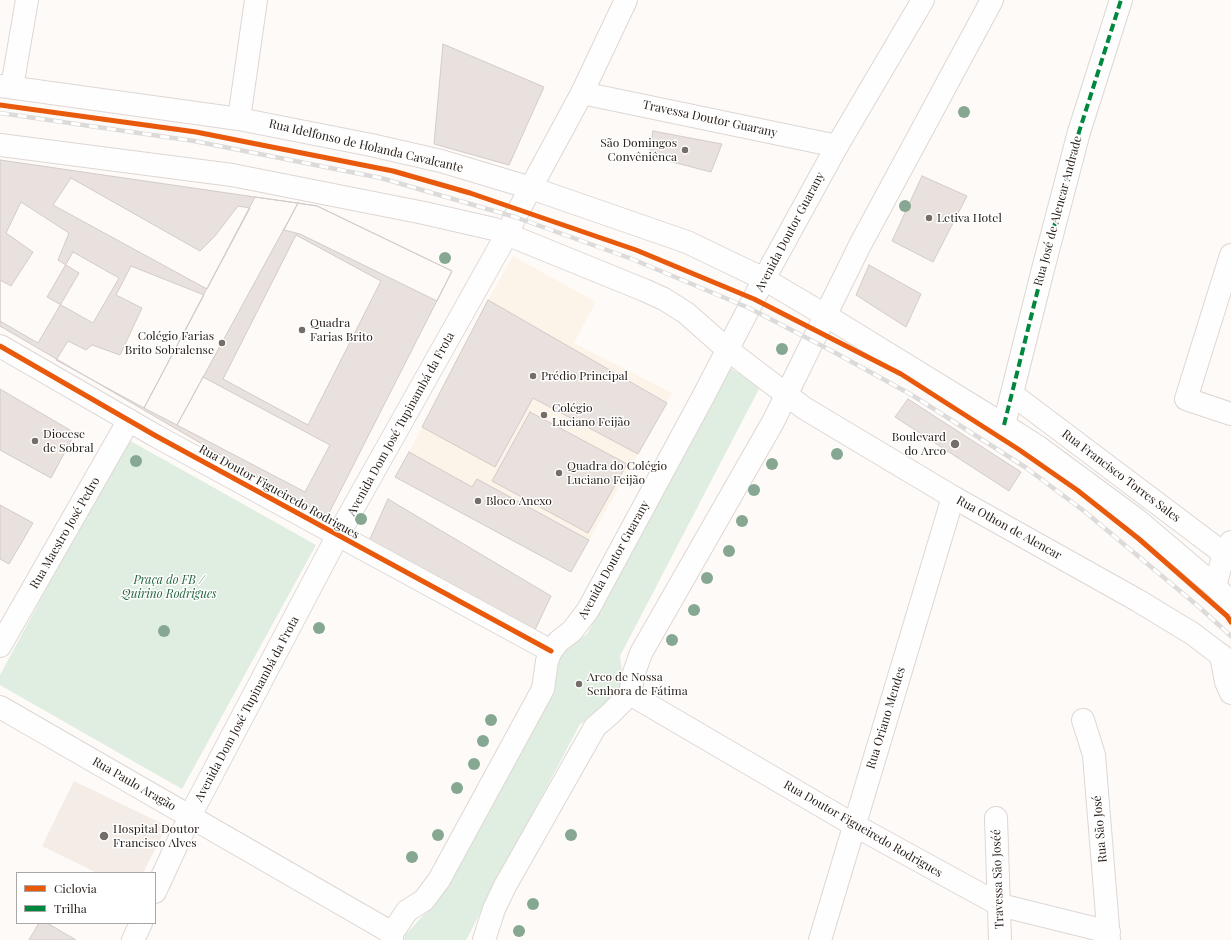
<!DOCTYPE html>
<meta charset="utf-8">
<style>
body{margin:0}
#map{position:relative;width:1231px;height:940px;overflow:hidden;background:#fdfaf8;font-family:"Playfair Display",serif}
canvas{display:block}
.legend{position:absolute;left:16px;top:872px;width:140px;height:52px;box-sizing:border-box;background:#fff;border:1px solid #aaa6a4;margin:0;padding:5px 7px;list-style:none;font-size:12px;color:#2b211b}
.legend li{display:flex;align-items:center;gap:8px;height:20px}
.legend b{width:20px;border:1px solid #aaa6a4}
</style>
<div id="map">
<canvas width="1231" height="940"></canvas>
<ul class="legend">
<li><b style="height:5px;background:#e8590c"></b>Ciclovia</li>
<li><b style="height:5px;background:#00873e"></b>Trilha</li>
</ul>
</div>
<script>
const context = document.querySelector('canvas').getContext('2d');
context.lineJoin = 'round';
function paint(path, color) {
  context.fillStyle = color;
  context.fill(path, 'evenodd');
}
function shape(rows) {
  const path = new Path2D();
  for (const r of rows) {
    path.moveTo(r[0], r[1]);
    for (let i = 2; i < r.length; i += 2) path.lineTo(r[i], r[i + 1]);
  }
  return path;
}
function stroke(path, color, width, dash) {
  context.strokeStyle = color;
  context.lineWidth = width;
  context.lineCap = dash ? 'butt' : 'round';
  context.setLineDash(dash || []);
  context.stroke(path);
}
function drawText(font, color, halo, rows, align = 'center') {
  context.font = font + ' "Playfair Display",serif';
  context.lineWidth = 3;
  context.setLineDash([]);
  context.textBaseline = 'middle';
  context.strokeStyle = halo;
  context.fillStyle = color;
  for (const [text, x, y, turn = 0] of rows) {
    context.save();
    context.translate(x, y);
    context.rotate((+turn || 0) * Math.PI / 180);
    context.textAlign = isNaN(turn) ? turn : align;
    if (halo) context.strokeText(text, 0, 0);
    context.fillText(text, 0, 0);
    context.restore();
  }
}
const built = shape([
 [74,781,167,826,143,873,97,873,42,846]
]);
const education = shape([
 [513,256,596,302,574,343,672,393,571,572,395,477,409,452,488,300]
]);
const green = shape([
 [730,368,760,387,620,656,623,682,613,707,580,724,466,940,404,940,405,935,435,903,556,660,571,645,587,634],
 [127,439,316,545,182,789,0,685,0,675]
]);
const building = shape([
 [443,44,544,87,509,165,434,144,443,44],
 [653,131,722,144,711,172,649,156,653,131],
 [0,160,317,206,452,271,327,517,0,326,0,160],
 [922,176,967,196,933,262,892,241,922,176],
 [71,178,200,251,215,236,238,206,250,208,207,289,53,205,71,178],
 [255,197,298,203,177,425,144,408,255,197],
 [21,202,69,233,58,260,79,273,38,343,0,321,0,280,11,286,33,252,6,233,21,202],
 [298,203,317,206,452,271,437,301,300,234,284,230,298,203],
 [296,235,381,281,308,425,223,379,296,235],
 [73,252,119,278,93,323,47,297,73,252],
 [869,265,921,294,906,327,856,295,869,265],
 [131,266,204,295,144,408,56,360,68,341,86,350,92,345,120,355,142,308,116,295,131,266],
 [488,300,667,403,638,454,533,398,495,467,422,427,488,300],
 [203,377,330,445,305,492,177,425,203,377],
 [0,389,75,433,51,478,0,450,0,389],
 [908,399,1021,472,1009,491,895,417,908,399],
 [530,412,627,464,588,533,492,481,530,412],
 [409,452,472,487,477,479,589,540,571,572,395,477,409,452],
 [388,499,551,596,535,630,369,541,388,499],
 [0,505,33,523,9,564,0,559,0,505],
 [39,923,47,923,76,940,29,940,39,923]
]);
const minor = shape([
 [12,87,27,0],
 [582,93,837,146],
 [1231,255,1186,399,1231,414],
 [0,346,156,436,551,651],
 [1004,425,1042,273,1079,132,1121,0],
 [1215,586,1224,553,1231,542],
 [0,646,129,420],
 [1221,655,1226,682,1231,693],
 [630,694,854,825,1000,905,1109,932],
 [0,707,392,933],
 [1083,720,1094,755,1109,940],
 [996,818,1000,940]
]);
const tertiary = shape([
 [1012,394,1231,559]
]);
const secondary = shape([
 [239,119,256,0],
 [507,234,515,217,582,93,626,0],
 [392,940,392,933,407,911,424,900,439,880,543,689,547,661,551,651,559,641,572,631,588,610,704,395,764,279,837,146,923,0],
 [484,940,494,909,505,886,595,727,610,714,630,694,634,673,641,653,773,422,860,245,992,0],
 [820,940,953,497]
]);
const primary = shape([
 [0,86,239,119,371,145,441,161,531,188,687,242,764,279,825,315,1004,425,1037,446,1136,519,1215,586,1231,603],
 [0,145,232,175,424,213,494,229,644,290,664,299,686,313,728,350,804,408,953,497,1137,600,1193,634,1231,663],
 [155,892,190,816,338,535,507,234],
 [133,940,141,923]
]);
const rail = shape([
 [0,113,194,141,381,178,515,217,632,259,749,308,832,351,912,395,1025,467,1084,511,1198,606,1231,636]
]);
const quiet = shape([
 [1004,425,1042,273,1079,132,1121,0]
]);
const cycleway = shape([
 [0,105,196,132,393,171,470,193,636,250,754,299,901,374,1018,449,1077,490,1139,539,1227,616,1231,622],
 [0,346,156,436,551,651]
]);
const trees = [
 [964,112],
 [905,206],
 [445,258],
 [782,349],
 [837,454],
 [136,461],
 [772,464],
 [754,490],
 [361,519],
 [742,521],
 [729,551],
 [707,578],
 [694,610],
 [319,628],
 [164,631],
 [672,640],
 [491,720],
 [483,741],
 [474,764],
 [457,788],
 [438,835],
 [571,835],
 [412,857],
 [533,904],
 [519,931]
];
const markers = [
 [685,150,4,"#746d68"],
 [929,218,4,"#746d68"],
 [302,330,4,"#746d68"],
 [222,343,4,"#746d68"],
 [533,376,4,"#746d68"],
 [544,415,4,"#746d68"],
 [35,441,4,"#746d68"],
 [955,444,5,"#746d68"],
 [559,473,4,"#746d68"],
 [478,501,4,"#746d68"],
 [579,684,4,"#746d68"],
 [104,836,5,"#746d68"]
];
const streetNames = [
 ["Travessa Doutor Guarany",710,119,12],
 ["Rua Idelfonso de Holanda Cavalcante",366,146,13],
 ["Rua José de Alencar Andrade",1058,211,-75],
 ["Avenida Doutor Guarany",790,232,-62],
 ["Avenida Dom José Tupinambá da Frota",401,424,-61],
 ["Rua Francisco Torres Sales",1121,476,37],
 ["Rua Doutor Figueiredo Rodrigues",279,492,29],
 ["Rua Othon de Alencar",1009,528,29],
 ["Rua Maestro José Pedro",65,533,-60],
 ["Avenida Doutor Guarany",614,560,-61],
 ["Avenida Dom José Tupinambá da Frota",247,709,-62],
 ["Rua Oriano Mendes",886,718,-73],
 ["Rua Paulo Aragão",134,784,30],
 ["Rua Doutor Figueiredo Rodrigues",863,829,30],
 ["Rua São José",1100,829,-95],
 ["Travessa São Joséé",998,879,-92]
];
const poiNames = [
 ["São Domingos",677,143,"right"],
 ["Convêniênca",677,157,"right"],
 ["Letiva Hotel",937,218],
 ["Quadra",310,323],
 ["Farias Brito",310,337],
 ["Colégio Farias",214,336,"right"],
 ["Brito Sobralense",214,350,"right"],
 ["Prédio Principal",541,376],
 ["Colégio",552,408],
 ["Luciano Feijão",552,422],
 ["Diocese",43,434],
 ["de Sobral",43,448],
 ["Boulevard",946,437,"right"],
 ["do Arco",946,451,"right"],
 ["Quadra do Colégio",567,466],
 ["Luciano Feijão",567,480],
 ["Bloco Anexo",486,501],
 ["Arco de Nossa",587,677],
 ["Senhora de Fátima",587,691],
 ["Hospital Doutor",113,829],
 ["Francisco Alves",113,843]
];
const parkNames = [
 ["Praça do FB /",169,580],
 ["Quirino Rodrigues",169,594]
];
paint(built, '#f4ece6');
paint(education, '#fcf4e8');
paint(green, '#dfeee1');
paint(building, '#e8e1de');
stroke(building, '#d2cbc9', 1);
stroke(minor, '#ded7d3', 24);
stroke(tertiary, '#ded7d3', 24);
stroke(secondary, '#ded7d3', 24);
stroke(primary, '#ded7d3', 24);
stroke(minor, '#fffefe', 22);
stroke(tertiary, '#fffefe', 22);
stroke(secondary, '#fffefe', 22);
stroke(primary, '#fffefe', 22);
stroke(rail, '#dcdbda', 4.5);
stroke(rail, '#fff', 3, [9]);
stroke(quiet, '#00873e', 4, [8, 4]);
stroke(cycleway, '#e8590c', 5);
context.fillStyle = '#86a892';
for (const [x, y] of trees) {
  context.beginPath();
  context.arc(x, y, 6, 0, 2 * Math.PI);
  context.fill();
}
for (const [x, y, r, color] of markers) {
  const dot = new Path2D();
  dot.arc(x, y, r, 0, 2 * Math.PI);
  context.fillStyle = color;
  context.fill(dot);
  stroke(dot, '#fff', 1.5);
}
drawText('12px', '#2b211b', '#fff', streetNames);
drawText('12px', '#2b211b', '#fff', poiNames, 'left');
drawText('italic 12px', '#25653e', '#fff', parkNames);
</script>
